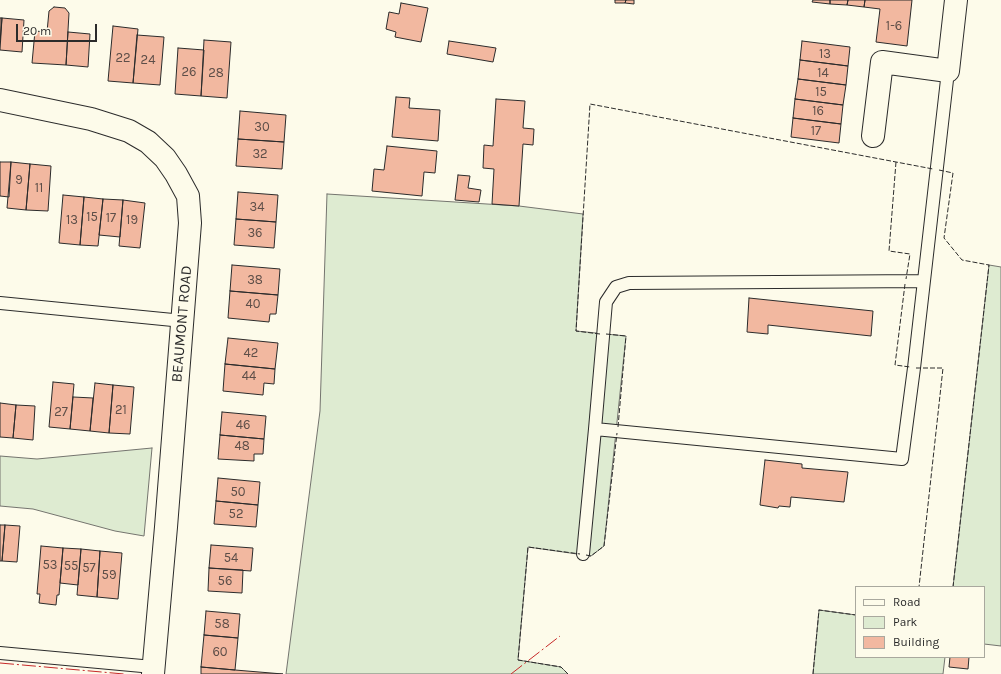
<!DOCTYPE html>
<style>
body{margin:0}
#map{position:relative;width:1001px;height:674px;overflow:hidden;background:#fdfbea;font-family:Karla,sans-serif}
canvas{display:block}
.legend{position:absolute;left:855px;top:586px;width:130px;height:72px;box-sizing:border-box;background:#fdfbea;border:1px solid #a9a89e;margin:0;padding:5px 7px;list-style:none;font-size:12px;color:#2b2b2b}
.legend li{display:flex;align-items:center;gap:8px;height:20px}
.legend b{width:20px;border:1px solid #a9a89e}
.scale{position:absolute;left:16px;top:24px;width:81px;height:18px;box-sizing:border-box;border:2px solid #2b2b2b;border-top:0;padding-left:5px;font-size:12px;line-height:14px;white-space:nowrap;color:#2b2b2b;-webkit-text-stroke:3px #fdfbea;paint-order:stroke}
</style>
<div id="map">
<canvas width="1001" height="674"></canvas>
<ul class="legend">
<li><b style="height:5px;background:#fdfbea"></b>Road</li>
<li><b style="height:11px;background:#deebd1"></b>Park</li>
<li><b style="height:11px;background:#f2b8a0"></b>Building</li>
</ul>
<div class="scale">20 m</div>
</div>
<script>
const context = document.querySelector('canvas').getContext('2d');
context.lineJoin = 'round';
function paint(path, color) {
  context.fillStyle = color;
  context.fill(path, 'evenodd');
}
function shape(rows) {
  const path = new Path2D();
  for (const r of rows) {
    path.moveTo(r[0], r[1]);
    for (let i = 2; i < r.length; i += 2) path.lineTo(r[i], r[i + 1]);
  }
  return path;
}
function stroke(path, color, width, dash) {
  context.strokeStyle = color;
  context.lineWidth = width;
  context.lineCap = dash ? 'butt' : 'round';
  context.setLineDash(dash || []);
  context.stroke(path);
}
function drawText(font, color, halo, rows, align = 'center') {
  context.font = font + ' Karla,sans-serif';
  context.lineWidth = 3;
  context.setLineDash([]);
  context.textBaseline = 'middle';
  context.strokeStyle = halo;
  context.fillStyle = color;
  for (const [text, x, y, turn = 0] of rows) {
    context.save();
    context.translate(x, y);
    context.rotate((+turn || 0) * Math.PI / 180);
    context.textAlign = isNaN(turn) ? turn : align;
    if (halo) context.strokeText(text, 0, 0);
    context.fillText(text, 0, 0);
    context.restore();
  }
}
const green = shape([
 [327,194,519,206,583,214,576,331,626,336,604,546,591,556,528,547,518,660,561,667,568,674,286,674,320,411,327,194],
 [989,265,1001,267,1001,646,984,644,984,587,953,587,989,265],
 [152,448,144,536,115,531,33,509,0,506,0,456,37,459,152,448],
 [819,610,856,615,856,657,945,657,943,674,813,674,819,610]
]);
const building = shape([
 [615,0,626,0,625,3,615,3,615,0],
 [626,0,634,0,634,4,625,3,626,0],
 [813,0,830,0,830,4,812,2,813,0],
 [830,0,848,0,847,5,830,4,830,0],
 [848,0,865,0,864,7,847,5,848,0],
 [865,0,912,0,907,46,876,42,880,9,864,7,865,0],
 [401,3,428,8,421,42,395,37,396,32,386,29,389,12,399,14,401,3],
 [54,7,65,8,69,13,66,65,32,63,35,31,47,32,49,11,54,7],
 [0,18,2,18,0,42,0,18],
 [2,18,24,20,22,52,0,50,2,18],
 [113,26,138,29,133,83,108,81,113,26],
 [68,32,90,34,88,67,66,65,68,32],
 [137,35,164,37,160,85,133,83,137,35],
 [204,40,231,42,227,98,201,96,204,40],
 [449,41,496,48,493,62,447,54,449,41],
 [802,41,850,47,848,66,800,60,802,41],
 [178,48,204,50,201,96,175,94,178,48],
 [800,60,848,66,846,85,798,79,800,60],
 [798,79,846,85,843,105,795,99,798,79],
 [396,97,410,98,409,108,440,110,438,141,392,137,396,97],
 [496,99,525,101,523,128,534,129,533,145,523,144,519,206,492,204,494,169,483,168,484,145,493,146,496,99],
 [795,99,843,105,841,124,793,118,795,99],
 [240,111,286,115,284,142,238,139,240,111],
 [793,118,841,124,839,143,791,137,793,118],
 [238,139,284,142,282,169,236,166,238,139],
 [387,146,437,151,435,173,424,172,422,196,372,191,374,169,384,170,387,146],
 [0,162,11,162,9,197,0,196,0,162],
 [11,162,30,164,26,210,7,208,11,162],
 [30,164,51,166,48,211,26,210,30,164],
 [458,175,470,176,468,188,481,190,479,202,455,200,458,175],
 [238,192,278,195,276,222,236,219,238,192],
 [63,195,84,197,80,245,59,243,63,195],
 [84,197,103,199,98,246,80,245,84,197],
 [103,199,123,200,120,237,99,235,103,199],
 [123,200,145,203,140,248,119,246,123,200],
 [236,219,276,222,274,248,234,245,236,219],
 [232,265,280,269,278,295,230,291,232,265],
 [230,291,278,295,276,314,270,314,269,322,228,318,230,291],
 [749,298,873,311,871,336,768,325,768,334,747,332,749,298],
 [228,338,278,343,275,369,225,364,228,338],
 [225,364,275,369,274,384,264,383,263,395,223,391,225,364],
 [53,382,74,384,70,429,49,427,53,382],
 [95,383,113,385,109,433,90,431,95,383],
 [113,385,134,387,130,434,109,433,113,385],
 [73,397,93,398,90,431,70,429,73,397],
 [0,403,16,405,13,438,0,437,0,403],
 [16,405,35,406,33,440,13,438,16,405],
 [222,412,266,416,264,439,220,435,222,412],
 [220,435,264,439,263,454,254,454,254,461,218,459,220,435],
 [765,460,802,464,802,468,848,472,844,502,791,497,790,507,779,506,778,508,760,505,765,460],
 [218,478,260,482,258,505,216,501,218,478],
 [216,501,258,505,256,527,214,524,216,501],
 [0,525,5,525,2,561,0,561,0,525],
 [5,525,20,526,17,562,2,561,5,525],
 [211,545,253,548,251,571,209,568,211,545],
 [41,546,63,548,59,595,57,595,56,605,39,603,40,594,37,594,41,546],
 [63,548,81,549,78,585,60,583,63,548],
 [81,549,100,551,97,597,77,595,81,549],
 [100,551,122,553,118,599,97,597,100,551],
 [209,568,243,570,242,593,208,591,209,568],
 [206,611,240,614,238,638,204,635,206,611],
 [204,635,238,638,235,670,201,667,204,635],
 [950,657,969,657,968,669,949,667,950,657],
 [201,667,235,670,283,674,201,674,201,667]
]);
const service = shape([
 [0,303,183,321],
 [595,429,902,459,914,368,948,71],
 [583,554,595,429,606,302,616,287,629,283,924,281],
 [0,653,153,667]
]);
const minor = shape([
 [0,100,91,119,129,131,148,142,165,158,176,174,188,196,190,223,166,527,153,674],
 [873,136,882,62,948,71,956,0]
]);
const fence = shape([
 [896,162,889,251,910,254,906,279],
 [939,170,953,173,944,238,962,260,989,265,953,587],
 [905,284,895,365,910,367],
 [600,334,576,331,590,104,933,169],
 [606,334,626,336],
 [916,368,943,368,919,587],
 [618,427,626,336],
 [586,555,591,556,604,546,617,433],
 [568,674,561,667,518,660,528,547,580,554],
 [813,674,819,610,856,615]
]);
const power = shape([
 [0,663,124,674],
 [511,674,560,636]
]);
const numberNames = [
 ["1-6",894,26],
 ["13",825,54],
 ["22",123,58],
 ["24",148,60],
 ["26",189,72],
 ["28",216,73],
 ["14",823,73],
 ["15",821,92],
 ["16",818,111],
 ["30",262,127],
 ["17",816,131],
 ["32",260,154],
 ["9",19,180],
 ["11",39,188],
 ["34",257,207],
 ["15",92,217],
 ["17",111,218],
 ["13",72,220],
 ["19",132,220],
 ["36",255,233],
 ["38",255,280],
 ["40",253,304],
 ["42",251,353],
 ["44",249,376],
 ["21",121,410],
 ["27",61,412],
 ["46",243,425],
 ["48",242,446],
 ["50",238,492],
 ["52",236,514],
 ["54",231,558],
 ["53",50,565],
 ["55",71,566],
 ["57",89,568],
 ["59",109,575],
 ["56",225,581],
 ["58",222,624],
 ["60",220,652]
];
const streetNames = [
 ["BEAUMONT ROAD",182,324,-85]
];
paint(green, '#deebd1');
stroke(green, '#74746e', 1);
paint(building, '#f2b8a0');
stroke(building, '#2b2b2b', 1);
stroke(service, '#2b2b2b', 14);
stroke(minor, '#2b2b2b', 24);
stroke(service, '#fdfbea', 12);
stroke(minor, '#fdfbea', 22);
stroke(fence, '#2b2b2b', 1, [5, 2]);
stroke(power, '#c62828', 1, [14, 3, 2, 3]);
drawText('13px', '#5d4e48', null, numberNames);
drawText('15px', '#2b2b2b', '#fdfbea', streetNames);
</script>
